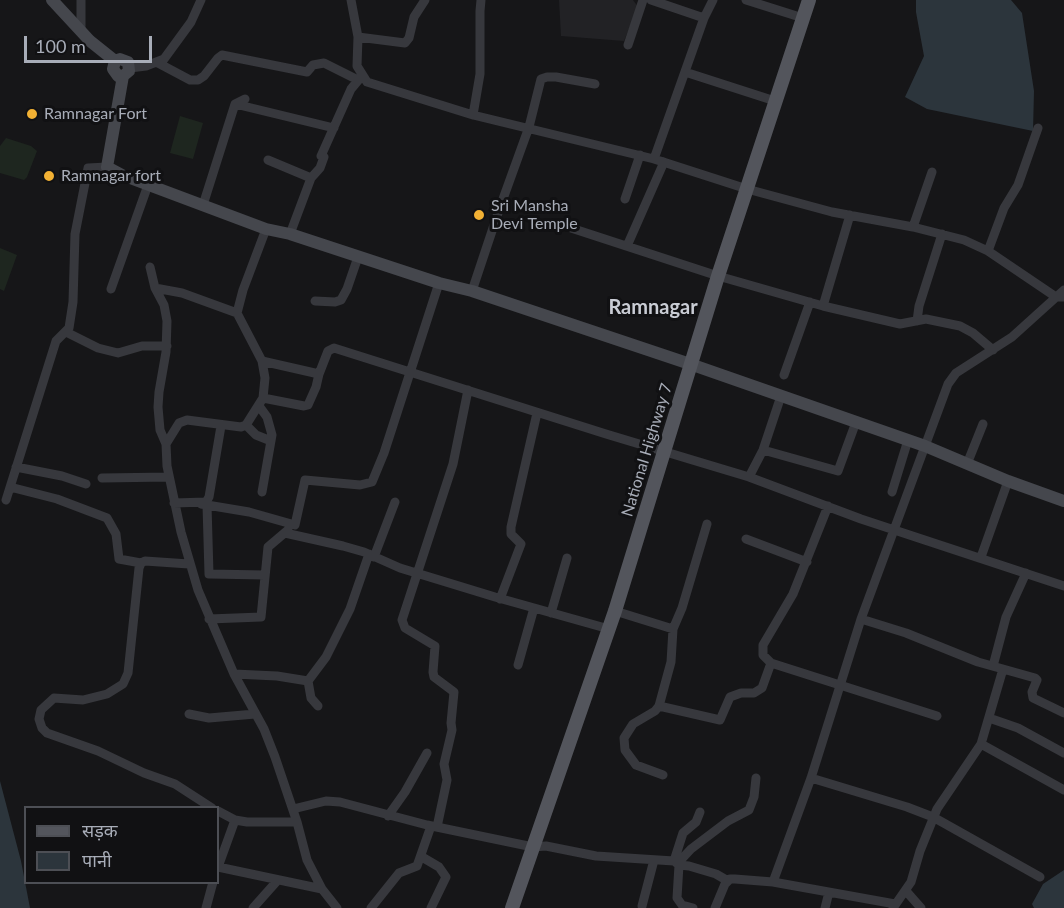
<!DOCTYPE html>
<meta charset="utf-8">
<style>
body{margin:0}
#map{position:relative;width:1064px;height:908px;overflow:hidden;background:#161618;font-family:Lato,"Noto Sans Devanagari",sans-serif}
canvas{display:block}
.legend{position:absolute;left:24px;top:806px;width:195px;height:78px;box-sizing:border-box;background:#111113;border:2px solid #4d4f55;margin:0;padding:8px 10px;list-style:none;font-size:18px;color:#a8adb8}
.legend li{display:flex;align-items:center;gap:12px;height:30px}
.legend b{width:30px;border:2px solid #4d4f55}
.scale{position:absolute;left:24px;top:36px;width:128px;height:27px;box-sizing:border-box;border:3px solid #a8adb8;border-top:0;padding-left:8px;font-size:18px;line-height:21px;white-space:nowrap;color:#a8adb8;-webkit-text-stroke:4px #111113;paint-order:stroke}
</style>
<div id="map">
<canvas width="1064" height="908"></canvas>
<ul class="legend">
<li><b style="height:8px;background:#53555c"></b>सड़क</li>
<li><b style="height:16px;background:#2c353c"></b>पानी</li>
</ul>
<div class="scale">100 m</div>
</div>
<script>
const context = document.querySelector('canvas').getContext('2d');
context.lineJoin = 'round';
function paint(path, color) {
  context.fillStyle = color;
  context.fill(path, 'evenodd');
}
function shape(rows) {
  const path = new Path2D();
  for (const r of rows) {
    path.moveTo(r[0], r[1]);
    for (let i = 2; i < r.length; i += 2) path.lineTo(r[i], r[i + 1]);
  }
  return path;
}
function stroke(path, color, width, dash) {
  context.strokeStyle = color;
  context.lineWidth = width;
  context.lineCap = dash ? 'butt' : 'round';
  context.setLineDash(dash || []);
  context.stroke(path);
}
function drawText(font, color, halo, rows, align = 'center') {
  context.font = font + ' Lato,sans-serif';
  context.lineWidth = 6;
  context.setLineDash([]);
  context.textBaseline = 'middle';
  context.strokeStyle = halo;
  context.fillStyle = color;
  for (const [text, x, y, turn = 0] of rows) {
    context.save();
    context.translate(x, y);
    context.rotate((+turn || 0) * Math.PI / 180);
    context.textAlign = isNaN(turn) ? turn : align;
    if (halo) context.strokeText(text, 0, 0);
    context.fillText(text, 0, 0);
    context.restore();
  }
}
const built = shape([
 [559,0,633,0,638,7,624,41,561,36]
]);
const green = shape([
 [180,116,203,123,193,159,170,153],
 [6,138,31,146,37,151,27,177,24,180,0,173,0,146],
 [0,248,17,255,4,291,0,289]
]);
const water = shape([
 [916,0,1011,0,1022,13,1034,91,1033,131,927,109,905,97,924,56,916,12],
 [0,781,21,861,30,908,0,908],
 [1064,870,1064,908,1034,908,1032,904,1043,884]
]);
const street = shape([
 [81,0,81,31],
 [351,0,358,37,357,66,367,82,473,115,654,159,747,189,832,212,913,227,964,240,988,251,1056,297,1064,297],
 [651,0,704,18],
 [746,0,803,18],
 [358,37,405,43,409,38,414,17,425,0],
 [628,45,643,0],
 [158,63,190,80,198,80,204,76,218,58,222,55,307,72,313,65,324,63,358,80],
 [130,68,146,66,164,59,191,22,201,0],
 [685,72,775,101],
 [235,104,334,128],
 [473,115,480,74,480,11,481,0],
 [654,159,704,18,713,0],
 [268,160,311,178],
 [625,199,640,155],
 [203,205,235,104,245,99],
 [913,227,932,172],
 [571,228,718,276,823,306,900,324,926,319,960,326,973,333,993,350],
 [266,229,243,290,237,313,262,361,265,378,263,398,246,425,241,427,187,420,179,423,166,444,167,466,181,532,198,590,234,674,264,729,275,757,297,822,307,860,322,889,337,908],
 [290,234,311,178,320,168,324,157,321,156,351,89,361,77],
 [627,246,664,162],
 [988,251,1004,208,1018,185,1038,128],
 [150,267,155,288,164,305,167,321,166,352,159,392,158,407,160,430,166,444],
 [155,288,182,293,237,313],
 [111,289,148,185],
 [472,291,499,210,529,127,541,79,547,77,556,77,595,84],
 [315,301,335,302,341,300,347,289,358,257],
 [823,306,850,215],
 [917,321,919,306,942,234],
 [66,332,98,348,118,353,142,346,167,346],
 [262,361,319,374,328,351,334,348,606,434,749,477,861,519,1064,586],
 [784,375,810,302],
 [263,398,304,406,308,405,316,387,319,374],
 [259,406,267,417,272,435,262,492],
 [246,425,256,435,271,441],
 [763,450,838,471,856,422],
 [967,464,983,424],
 [16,467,62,476,86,484],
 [749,477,763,450,781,396],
 [102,478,169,477],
 [10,487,57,499,107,518,116,534,119,559,141,563],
 [892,492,908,440],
 [6,500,56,341,69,328,73,302,75,234,88,168,107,167],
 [174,503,206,502,209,497,221,426],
 [201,504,249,512,295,525,305,480,360,485,372,482,384,453,439,283],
 [207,505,209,574,265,575],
 [828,506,793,594,763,645,763,655,771,663,937,716],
 [285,533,343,546,364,552,400,568,495,597,609,629],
 [746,539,807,562],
 [374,557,395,502],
 [981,557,1008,481],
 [189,564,145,561,141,563,139,568,128,673,123,684,107,694,83,700,54,698,41,710,39,719,42,728,47,733,98,751,144,773,175,784,212,808],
 [500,599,521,544,511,534,511,527,537,413],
 [615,611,673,629],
 [551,613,567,558],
 [209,619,261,617,268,547,288,530],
 [861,619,906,633,978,662,1035,678,1037,680,1032,692,1033,698,1064,713],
 [518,665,534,608],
 [993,666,1006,617,1026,573],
 [234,674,277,676,308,681,311,698,318,706],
 [308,681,326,657,350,609,369,554],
 [659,706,720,720,730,697,741,693,754,693,762,688,771,663],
 [189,714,209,718,255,714],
 [989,718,1018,728,1064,753],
 [981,744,1064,790],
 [663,775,636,765,625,750,624,738,633,724,655,711,659,706,671,662,673,629,682,608,707,524],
 [811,778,907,807,933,817,1040,877],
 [293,809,326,801,340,802,427,825,533,847,546,846,596,856,674,861,679,865,677,898,682,905,693,908],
 [218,811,235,820,247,822,297,822],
 [388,816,405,792,427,753],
 [235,820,218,867,322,889],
 [437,827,447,780,444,764,452,730,451,723,454,692,434,677,433,672,435,646,405,628,402,620,453,464,468,390],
 [422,857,439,867,446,877,431,908],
 [674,861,683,833,696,822,700,812],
 [678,863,691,849,728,821,749,810,754,797,756,778],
 [679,865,689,866,716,874,728,881],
 [773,882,811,778,861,619,948,384,956,373,1012,337,1064,290],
 [906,891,921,908],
 [642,906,654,860],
 [206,908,213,882],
 [253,908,277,881],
 [371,908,399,873,417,866,431,826],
 [715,908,725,884,730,879,735,879,773,882,895,904],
 [825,908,829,892],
 [893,908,911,882,920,851,937,809,981,744,1003,669]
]);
const secondary = shape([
 [52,0,90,41,115,61],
 [123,76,118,76,113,69,115,61,120,59,128,62,129,71,123,76,107,167,122,175,266,229,290,234,439,283,472,291,690,364,925,446,1008,481,1064,501]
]);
const primary = shape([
 [512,908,615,611,718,276,809,0]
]);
const markers = [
 [32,114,6,"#f2b134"],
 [49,176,6,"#f2b134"],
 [479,215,6,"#f2b134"]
];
const poiNames = [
 ["Ramnagar Fort",44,114],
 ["Ramnagar fort",61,176],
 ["Sri Mansha",491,206],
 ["Devi Temple",491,224]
];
const streetNames = [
 ["National Highway 7",647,450,-73]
];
const quarterNames = [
 ["Ramnagar",653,308]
];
paint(built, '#222225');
paint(green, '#1e261f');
paint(water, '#2c353c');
stroke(street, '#37383d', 9);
stroke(secondary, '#45474d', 12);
stroke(primary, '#53555c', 14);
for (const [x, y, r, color] of markers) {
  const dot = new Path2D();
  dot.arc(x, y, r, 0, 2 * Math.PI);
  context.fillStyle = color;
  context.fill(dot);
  stroke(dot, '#111113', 2);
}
drawText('16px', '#a8adb8', '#111113', poiNames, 'left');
drawText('16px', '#a8adb8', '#111113', streetNames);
drawText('bold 20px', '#c9ccd4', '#111113', quarterNames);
</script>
